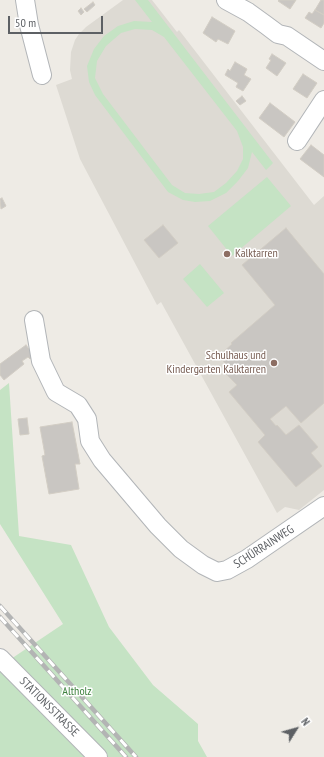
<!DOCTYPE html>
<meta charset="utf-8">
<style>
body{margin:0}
#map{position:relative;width:324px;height:757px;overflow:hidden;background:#eeebe5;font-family:"PT Sans Narrow",sans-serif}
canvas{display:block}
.north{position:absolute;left:276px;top:709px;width:40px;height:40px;-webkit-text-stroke:3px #fff;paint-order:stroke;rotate:53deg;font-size:11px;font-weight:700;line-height:16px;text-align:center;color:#5d6064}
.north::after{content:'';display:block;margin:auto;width:14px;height:18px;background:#5d6064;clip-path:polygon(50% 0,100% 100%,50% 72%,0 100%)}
.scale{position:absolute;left:8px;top:16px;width:95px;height:18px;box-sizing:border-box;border:2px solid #5d6064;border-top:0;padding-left:5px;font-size:12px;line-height:14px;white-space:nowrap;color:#5d6064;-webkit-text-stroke:3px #fff;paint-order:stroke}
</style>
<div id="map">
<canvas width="324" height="757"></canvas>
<div class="north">N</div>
<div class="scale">50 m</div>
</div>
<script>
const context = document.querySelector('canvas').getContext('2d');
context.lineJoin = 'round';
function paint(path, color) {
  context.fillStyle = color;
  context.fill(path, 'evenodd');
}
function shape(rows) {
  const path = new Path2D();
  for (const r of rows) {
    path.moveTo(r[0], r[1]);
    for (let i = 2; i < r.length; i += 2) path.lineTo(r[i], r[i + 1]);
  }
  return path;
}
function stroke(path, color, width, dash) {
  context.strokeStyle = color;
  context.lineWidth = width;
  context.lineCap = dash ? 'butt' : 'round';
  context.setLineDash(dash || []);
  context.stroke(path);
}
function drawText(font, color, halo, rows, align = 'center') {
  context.font = font + ' "PT Sans Narrow",sans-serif';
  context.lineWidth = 3;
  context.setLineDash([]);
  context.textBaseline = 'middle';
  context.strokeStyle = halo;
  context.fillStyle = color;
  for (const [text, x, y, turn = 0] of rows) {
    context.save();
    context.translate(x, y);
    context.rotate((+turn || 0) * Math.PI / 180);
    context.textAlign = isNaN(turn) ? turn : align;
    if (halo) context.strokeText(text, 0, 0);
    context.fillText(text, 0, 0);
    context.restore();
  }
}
const education = shape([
 [123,0,152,0,177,32,179,30,314,205,324,196,324,490,299,510,285,507,277,513,161,302,157,305,80,159,56,85,72,79,70,70,71,52,75,40,79,34,86,27]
]);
const green = shape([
 [135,0,148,0,273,163,266,170,252,152,248,168,238,181,226,193,210,201,195,202,183,200,168,192,95,95,89,82,87,66,94,49,104,36,118,26,134,21,152,22],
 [135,29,152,30,164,37,237,131,243,147,243,159,237,171,226,183,214,192,199,194,185,193,172,185,103,94,95,78,97,61,106,46,121,33],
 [267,177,291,206,232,256,208,226],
 [200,264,224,293,207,307,183,279],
 [9,383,19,536,71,545,109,627,153,685,198,724,198,741,207,757,0,757,0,665,2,665,63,624,0,524,0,390]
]);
const building = shape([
 [279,0,296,0,290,9,278,1,279,0],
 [321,0,324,0,324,15,315,10,321,0],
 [93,2,95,5,87,12,84,9,93,2],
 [81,8,84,12,81,15,78,11,81,8],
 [315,10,324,15,324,23,321,28,305,18,309,12,312,14,315,10],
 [212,17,235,31,228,44,218,39,216,42,203,33,212,17],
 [272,54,286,63,277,76,266,68,271,60,269,59,272,54],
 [235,62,247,69,244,75,251,79,243,91,236,87,238,83,225,75,228,69,230,71,235,62],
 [303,74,317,83,307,98,293,89,303,74],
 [242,96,246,101,240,105,236,101,242,96],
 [270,103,295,122,284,137,259,118,270,103],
 [311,145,324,155,324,177,300,159,311,145],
 [2,198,6,206,1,209,0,199,2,198],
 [163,225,178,243,159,258,144,240,163,225],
 [286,228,324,274,324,403,301,423,286,406,270,419,276,426,277,425,286,435,299,425,318,447,311,453,322,466,296,487,258,442,265,435,229,392,237,385,226,374,231,370,219,356,232,344,231,343,275,305,242,265,286,228],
 [26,345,34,356,30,359,28,357,22,361,24,364,4,380,0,375,0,364,26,345],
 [27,418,29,434,20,435,18,419,27,418],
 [72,422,80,464,75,464,79,489,49,494,42,456,45,455,40,427,72,422]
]);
const minor = shape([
 [25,0,29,25,42,75],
 [226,0,248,12,266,25,278,34,287,36,324,61],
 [297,141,324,100],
 [34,320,41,361,56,392,78,405,87,419,90,441,102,460,158,526,181,549,203,565,217,572,227,570,247,559,324,506],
 [0,658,98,757]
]);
const rail = shape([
 [0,606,136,757],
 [0,617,126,757]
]);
const markers = [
 [227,254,4,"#8d6e63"],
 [274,363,4,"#8d6e63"]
];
const educationNames = [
 ["Kalktarren",235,254],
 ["Schulhaus und",266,356,"right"],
 ["Kindergarten Kalktarren",266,370,"right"]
];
const streetNames = [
 ["SCHÜRRAINWEG",264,547,-33],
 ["STATIONSSTRASSE",49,707,45]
];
const parkNames = [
 ["Altholz",77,692]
];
paint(education, '#dddad3');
paint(green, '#c5e3c4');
paint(building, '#c9c6c2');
stroke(building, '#d2cdc4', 1);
stroke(minor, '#b2b5b8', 20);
stroke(minor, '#fff', 18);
stroke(rail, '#b3b4b4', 4.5);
stroke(rail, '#fff', 3, [9]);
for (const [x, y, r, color] of markers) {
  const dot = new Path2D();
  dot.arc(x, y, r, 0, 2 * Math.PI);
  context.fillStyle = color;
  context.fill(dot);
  stroke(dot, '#fff', 1.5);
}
drawText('12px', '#785e54', '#fff', educationNames, 'left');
drawText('12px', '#5d6064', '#fff', streetNames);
drawText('12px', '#3e823f', '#fff', parkNames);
</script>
